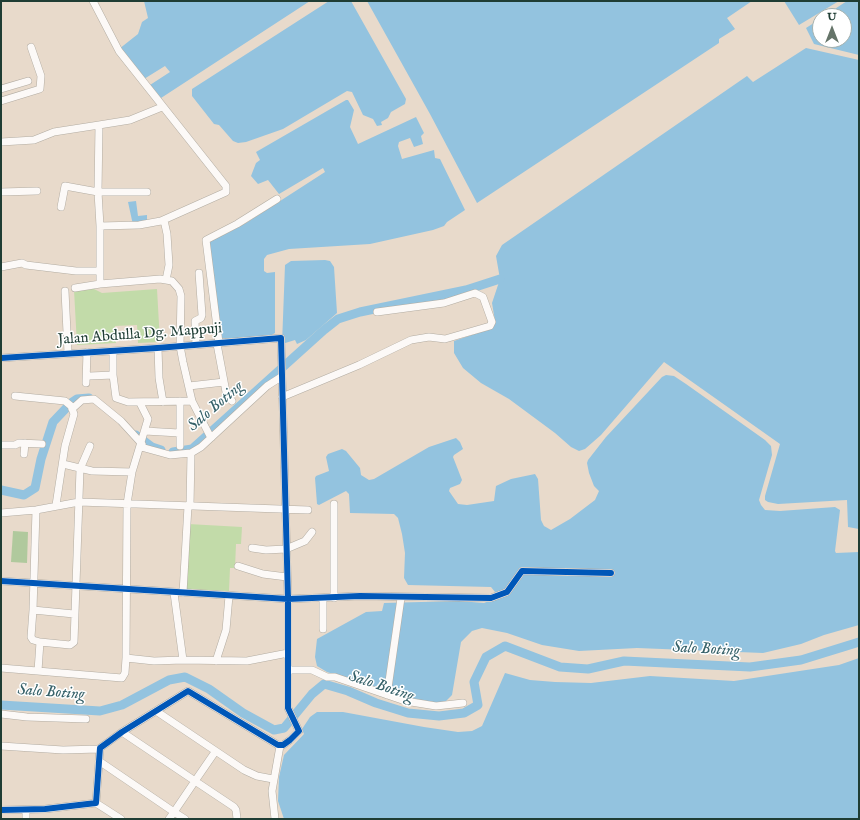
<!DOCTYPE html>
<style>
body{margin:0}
#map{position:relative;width:860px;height:820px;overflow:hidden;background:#e8dacb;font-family:"IM FELL English",serif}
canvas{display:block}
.frame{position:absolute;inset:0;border:2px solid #1f3d34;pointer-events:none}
.north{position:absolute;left:812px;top:8px;width:40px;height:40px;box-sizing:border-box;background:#fff;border:1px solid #a5b1ae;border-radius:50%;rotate:0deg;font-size:11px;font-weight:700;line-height:16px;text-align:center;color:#1f3d34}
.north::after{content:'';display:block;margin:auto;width:14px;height:18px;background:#657469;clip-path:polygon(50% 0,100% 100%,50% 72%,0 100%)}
</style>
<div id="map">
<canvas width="860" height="820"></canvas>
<div class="frame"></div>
<div class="north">U</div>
</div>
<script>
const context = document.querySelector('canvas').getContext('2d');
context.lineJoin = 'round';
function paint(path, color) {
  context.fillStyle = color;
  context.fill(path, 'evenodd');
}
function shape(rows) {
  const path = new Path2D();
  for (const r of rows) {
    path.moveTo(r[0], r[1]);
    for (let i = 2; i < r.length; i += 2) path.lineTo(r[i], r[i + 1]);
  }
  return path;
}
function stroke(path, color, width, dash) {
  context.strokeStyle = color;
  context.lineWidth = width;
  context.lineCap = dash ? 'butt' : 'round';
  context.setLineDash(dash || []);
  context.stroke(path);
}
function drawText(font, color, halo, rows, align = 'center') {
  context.font = font + ' "IM FELL English",serif';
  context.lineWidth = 3;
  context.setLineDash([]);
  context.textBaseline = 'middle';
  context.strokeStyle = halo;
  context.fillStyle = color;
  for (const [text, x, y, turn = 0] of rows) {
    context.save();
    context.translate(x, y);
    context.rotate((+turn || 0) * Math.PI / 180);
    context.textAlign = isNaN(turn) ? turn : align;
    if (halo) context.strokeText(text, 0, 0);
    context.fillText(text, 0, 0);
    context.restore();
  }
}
const green = shape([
 [94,289,102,293,157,289,160,342,138,343,137,325,115,326,116,343,77,345,74,290],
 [188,524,242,527,241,544,236,544,235,568,230,568,229,591,185,589]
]);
const forest = shape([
 [13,531,28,532,27,563,11,562]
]);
const water = shape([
 [144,1,310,1,161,98,150,85,170,72,165,66,144,79,119,49,138,34,142,22,148,18],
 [329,1,351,1,406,99,405,104,391,112,388,118,381,122,382,125,377,126,373,119,363,115,352,92,347,91,283,129,246,142,238,143,233,141,219,125,214,124,192,96,192,89],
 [367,1,752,1,727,18,735,29,719,39,719,43,477,203,430,114],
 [784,1,839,1,799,25],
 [847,1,859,1,859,55,814,44,806,28,820,19,820,40,844,40,844,16,824,16],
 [806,48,859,60,859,529,848,527,847,500,778,504,768,502,765,500,765,496,780,444,664,362,601,435,585,449,579,451,571,447,555,433,509,399,481,383,463,368,454,353,454,341,492,328,495,321,492,303,500,279,496,256,502,245,747,76,753,82],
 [346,100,348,100,354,110,350,127,358,144,416,117,424,133,421,136,423,144,414,147,410,138,399,142,398,146,402,159,434,150,435,158,440,159,465,210,447,222,444,226,433,230,370,244,289,249,267,255,264,259,264,271,267,273,275,272,275,333,270,336,229,339,221,338,209,242,246,223,325,172,323,168,279,194,268,180,258,184,251,176,256,163,260,160,256,152],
 [136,201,138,216,147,215,147,221,133,225,128,202],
 [325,260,330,261,334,267,337,313,306,340,297,344,295,340,282,344,285,265,291,261],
 [666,375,674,376,686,384,765,440,771,446,772,455,759,500,761,505,765,510,780,511,835,507,840,510,835,551,836,553,859,552,859,625,824,635,801,644,763,653,637,648,579,651,542,645,507,633,482,628,472,631,461,642,452,695,445,702,441,703,412,699,327,672,317,666,315,657,317,639,366,612,382,611,384,603,459,601,484,603,499,597,491,587,408,585,404,578,405,553,402,534,398,518,394,514,350,513,349,494,346,491,319,505,317,504,315,478,316,476,329,471,326,457,328,454,342,449,346,451,360,468,361,475,369,480,374,479,429,447,456,438,460,442,463,449,454,455,453,457,462,480,460,484,450,488,449,491,458,504,467,505,494,501,496,486,511,479,535,474,538,479,541,520,544,526,551,530,570,519,595,500,599,491,594,486,589,473,587,463,588,460,606,437,662,377],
 [859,658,859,819,284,819,278,801,279,777,284,755,304,734,302,729,310,717,317,712,343,712,424,727,458,732,472,731,482,726,505,673,530,680,555,682,591,683,650,676,734,681,839,665]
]);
const river = shape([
 [136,435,152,447,161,450],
 [173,452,192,449,324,330,338,319,360,312,466,290,500,279],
 [1,490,24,495,35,488,41,459,53,422,71,403,77,399,89,398],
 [1,705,100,711,122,705,169,680,185,677,209,689,243,713,274,730,284,728,312,694,324,684,348,691,376,703,408,713,439,716,464,713,478,705,474,682,486,657,505,646,560,667,588,669,624,661,750,667,801,660,859,642]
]);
const minor = shape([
 [1,89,28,81],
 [1,101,40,89,41,76,31,47],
 [99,125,130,120,162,107],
 [1,142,34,140,54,132,99,125,98,192,100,226,139,225,161,221,226,192,226,186,119,51,93,1],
 [1,192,37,191],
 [61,207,65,186,98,192,147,192],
 [164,220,167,234,169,265,166,280],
 [100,226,100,284,160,279,172,281,179,289,181,296,180,346,183,362,192,401,211,438],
 [1,267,22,263,26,265,76,271,100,271],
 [75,288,100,284],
 [65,291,68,353],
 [219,343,206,240,237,224,277,199],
 [217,344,226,392,232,401],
 [196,345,195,321,201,318,202,315,199,273],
 [158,348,159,378,163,402],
 [113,351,113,375],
 [1,358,157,348,281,338,288,599,288,708,299,731,290,740,283,745,278,745,188,691,122,732,100,748,96,803,45,809,1,810],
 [90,376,113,375,116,398,128,402,192,401],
 [86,383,87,352],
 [189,386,224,382],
 [15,396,65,401,71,406,74,414,65,446,56,505],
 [282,397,359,365,411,340,429,337,445,339,490,326,492,322,483,297,475,293,444,303,377,312],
 [72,409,82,400,94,399,121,421,142,444],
 [145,431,179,433],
 [1,445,15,445,19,443,42,444],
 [180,446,180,401],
 [141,447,170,455,191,453,201,447,267,386,281,377],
 [24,454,25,443],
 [63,464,92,471,132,472,127,504,126,658,154,661,183,660,174,593],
 [132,472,148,419,140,403],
 [334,504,334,598],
 [190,506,191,453],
 [36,510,33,610,74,614],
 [1,513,36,510,79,502,308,510],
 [252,548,266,550,286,549,305,541,312,532],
 [238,566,263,574,287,577],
 [1,581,288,599,360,596,491,598,507,592,522,571,611,573],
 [183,593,188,506],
 [33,610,31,637,33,640,40,642],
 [323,629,323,598],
 [183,660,247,661,288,653],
 [216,661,226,630,229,596],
 [1,668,122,678,125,673,126,658],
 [288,670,312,670,327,677,335,677,405,701,436,706,463,703],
 [38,671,40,642,70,645,74,642,80,469,90,446],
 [387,695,401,598],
 [156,711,244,770,257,776,273,779],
 [1,714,27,717,86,719],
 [1,746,63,750,99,749],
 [215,752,195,781,234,807,236,810,237,819],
 [99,761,174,812,195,781,122,732],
 [96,803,121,819],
 [26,819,26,810],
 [169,819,174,812,185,819],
 [275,819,272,791,280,746]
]);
const cycleway = shape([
 [1,358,157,348,281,338,288,599,288,708,299,731,290,740,283,745,278,745,188,691,122,732,100,748,96,803,45,809,1,810],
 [1,581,288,599,360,596,491,598,507,592,522,571,611,573]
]);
const streetNames = [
 ["Jalan Abdulla Dg. Mappuji",140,335,-4]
];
const waterNames = [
 ["Salo Boting",216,407,-41],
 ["Salo Boting",706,650,3],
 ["Salo Boting",381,687,18],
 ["Salo Boting",51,693,4]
];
paint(green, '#c2dba9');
paint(forest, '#b0c99d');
paint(water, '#93c3df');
stroke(river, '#93c3df', 9);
stroke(minor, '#b2aca2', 8);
stroke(minor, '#fcf9f7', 7);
stroke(cycleway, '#0057b8', 6);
drawText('15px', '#1f3d34', '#fff', streetNames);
drawText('italic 16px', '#37626a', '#fff', waterNames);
</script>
